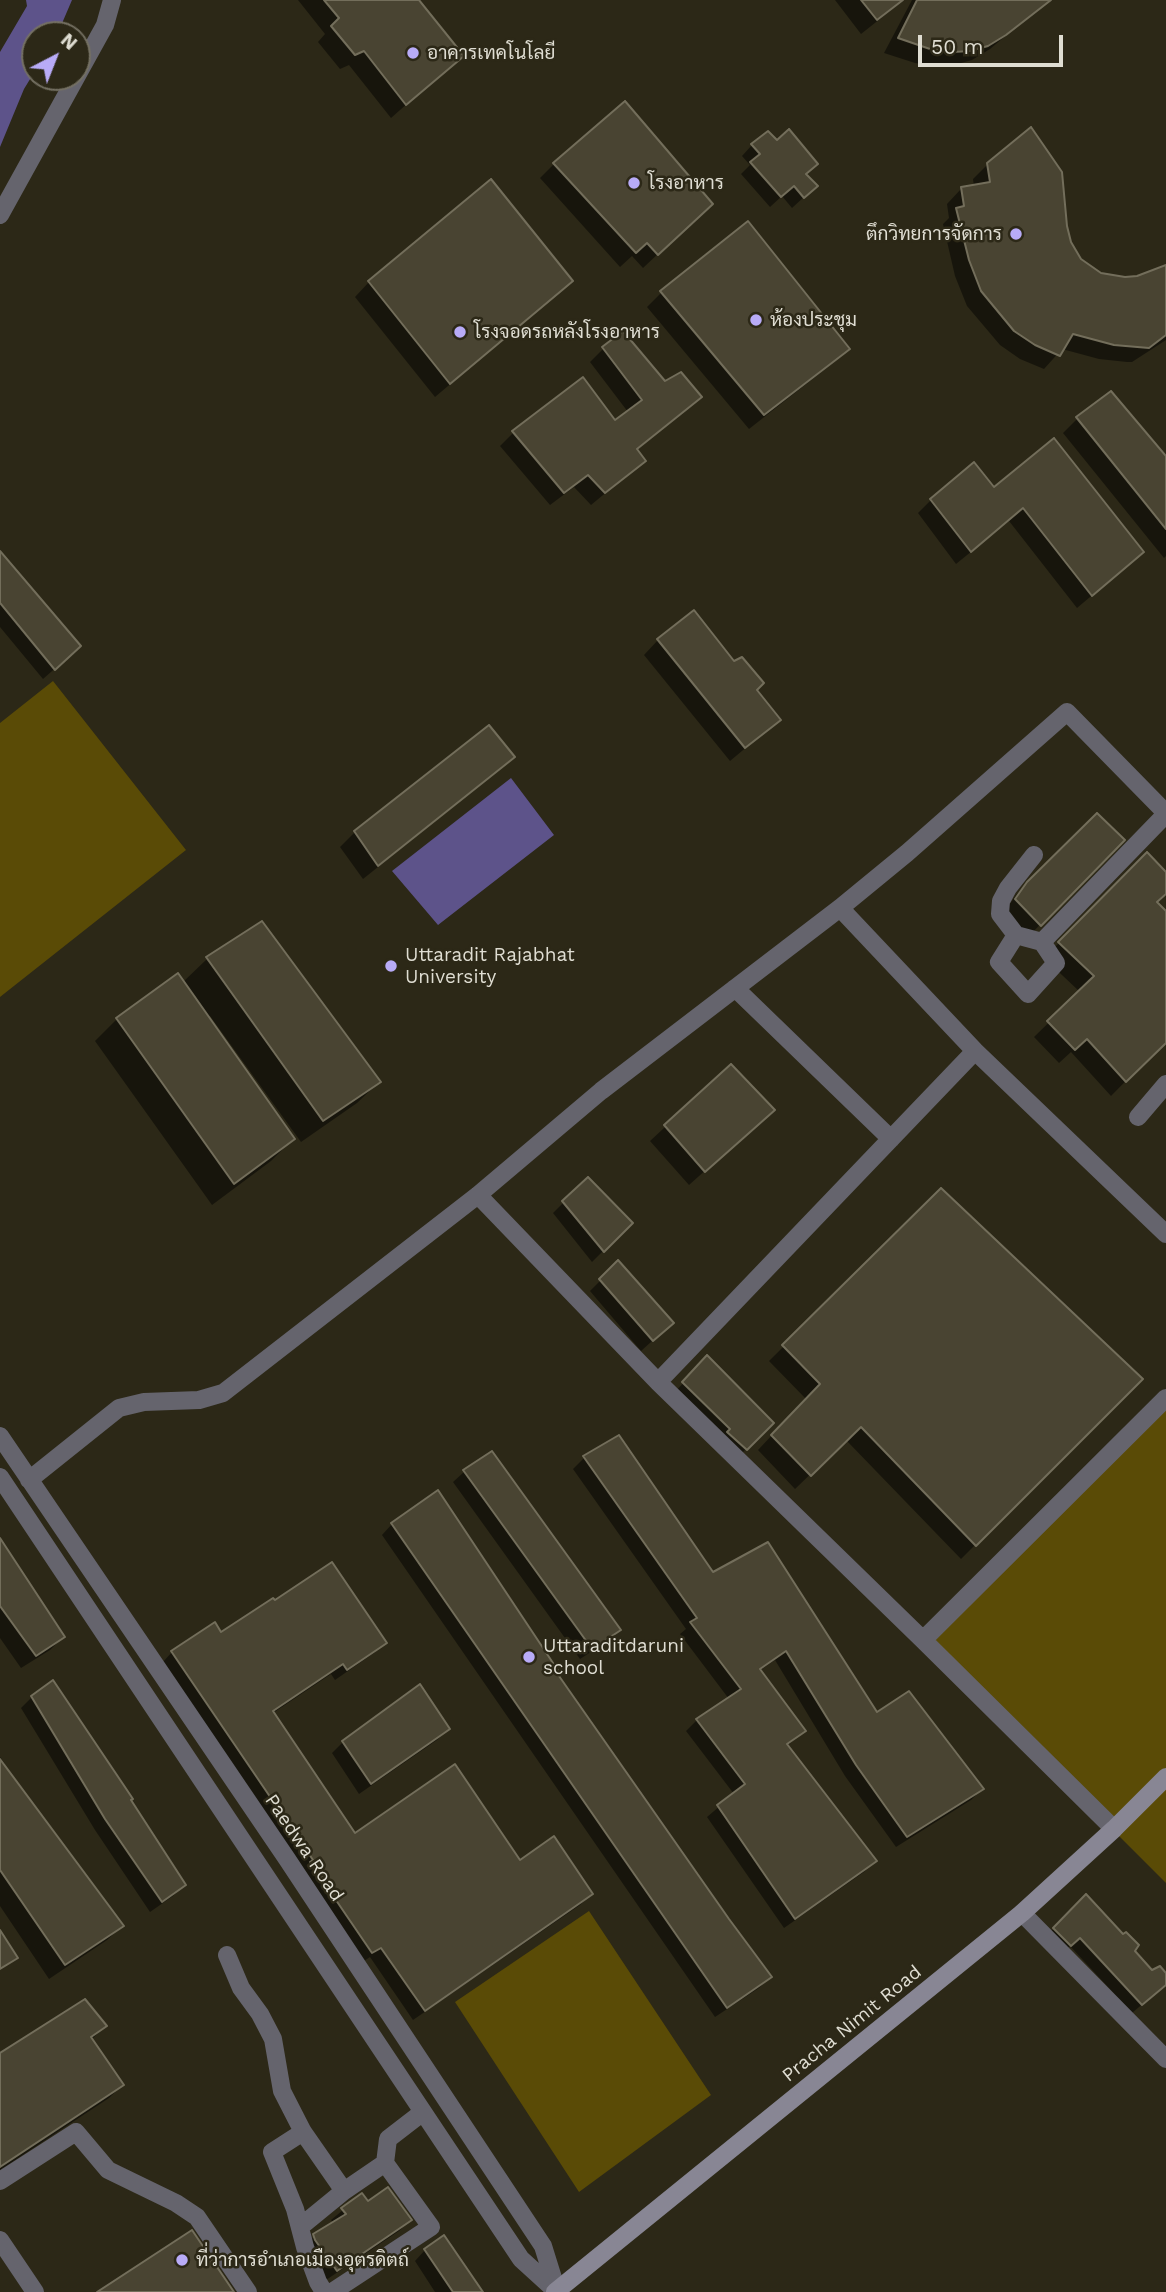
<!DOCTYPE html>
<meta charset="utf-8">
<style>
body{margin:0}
#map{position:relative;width:1166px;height:2292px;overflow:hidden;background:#2c2817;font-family:"Work Sans",sans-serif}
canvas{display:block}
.north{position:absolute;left:21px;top:21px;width:70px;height:70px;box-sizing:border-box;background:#2c2817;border:2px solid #747062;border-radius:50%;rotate:42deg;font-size:19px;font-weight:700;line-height:28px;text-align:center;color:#dfddd2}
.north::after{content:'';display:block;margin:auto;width:24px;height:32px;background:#b8abf7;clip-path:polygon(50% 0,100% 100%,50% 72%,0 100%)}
.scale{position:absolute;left:918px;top:35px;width:145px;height:32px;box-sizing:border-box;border:4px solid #dfddd2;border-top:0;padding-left:9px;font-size:21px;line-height:24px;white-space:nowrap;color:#dfddd2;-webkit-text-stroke:5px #2c2817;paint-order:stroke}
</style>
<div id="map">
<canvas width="1166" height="2292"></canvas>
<div class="north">N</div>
<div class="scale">50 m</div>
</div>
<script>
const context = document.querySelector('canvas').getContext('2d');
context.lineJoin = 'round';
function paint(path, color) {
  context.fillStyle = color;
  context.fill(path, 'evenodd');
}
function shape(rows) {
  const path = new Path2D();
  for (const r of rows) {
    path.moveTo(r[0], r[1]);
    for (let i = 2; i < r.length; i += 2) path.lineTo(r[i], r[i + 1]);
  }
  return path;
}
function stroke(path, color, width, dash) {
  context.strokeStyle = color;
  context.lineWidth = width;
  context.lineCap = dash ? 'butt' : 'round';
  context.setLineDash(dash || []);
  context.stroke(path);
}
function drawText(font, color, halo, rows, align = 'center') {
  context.font = font + ' "Work Sans",Sarabun,sans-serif';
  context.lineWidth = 5;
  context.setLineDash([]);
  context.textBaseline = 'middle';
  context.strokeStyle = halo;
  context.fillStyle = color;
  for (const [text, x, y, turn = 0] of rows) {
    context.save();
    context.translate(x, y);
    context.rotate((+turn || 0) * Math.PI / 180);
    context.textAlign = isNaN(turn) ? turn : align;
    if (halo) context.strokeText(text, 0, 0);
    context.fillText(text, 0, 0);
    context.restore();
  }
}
const green = shape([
 [53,681,186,850,0,997,0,723],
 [1166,1398,1166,1883,923,1640],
 [589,1911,711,2095,579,2192,455,2002]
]);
const water = shape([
 [26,0,72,0,57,35,35,35,35,71,24,89,0,147,0,52,27,6],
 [511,778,554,835,438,925,392,871]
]);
const shadow = shape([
 [298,0,415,0,461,56,391,118,349,65,340,69,318,42,325,34],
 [835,0,904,0,861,34],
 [912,0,1037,0,1041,6,990,49,972,60,954,65,937,66,915,63,884,53],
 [752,145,805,175,804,197,792,208,782,196,770,207,741,174,750,165,742,156],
 [554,164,696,218,643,268,632,256,620,267,540,178],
 [988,164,1065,226,1070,243,1085,265,1100,274,1113,278,1138,278,1166,266,1166,340,1132,362,1127,362,1099,359,1062,349,1044,369,1020,359,1000,345,967,306,955,276,943,224,949,218,947,204,961,189,974,187,973,179],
 [748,223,848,349,833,363,749,429,647,307,661,293],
 [369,282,556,295,435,397,355,297],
 [603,349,665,383,699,397,636,451,644,461,591,505,574,487,550,505,500,446,513,433,583,380,615,422,628,412,590,362],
 [1111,393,1166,459,1166,556,1164,558,1063,433,1077,419],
 [994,490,1128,565,1077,608,1009,521,956,564,918,513,931,500],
 [0,555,68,657,43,679,0,627],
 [658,640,755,690,779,720,730,761,644,655],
 [513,757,498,771,363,879,340,847,355,832],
 [1097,816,1123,840,1029,936,1005,911,1016,895],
 [1147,855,1166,874,1166,891,1155,902,1166,913,1166,1040,1111,1096,1071,1052,1059,1063,1034,1037,1080,992,1044,958],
 [261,923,379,1082,357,1103,301,1142,210,1016,208,1018,293,1139,271,1161,212,1205,95,1041,117,1019,178,975,183,982,207,959],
 [731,1066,773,1110,689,1185,650,1141],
 [941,1190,1141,1379,961,1559,846,1440,795,1489,758,1450,806,1399,769,1361],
 [564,1202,631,1223,592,1262,553,1213],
 [618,1263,661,1333,641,1351,590,1291],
 [698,1367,772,1423,737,1458,674,1393],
 [618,1437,713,1574,877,1715,982,1789,971,1800,896,1847,845,1776,775,1660,759,1671,804,1731,787,1746,874,1861,864,1872,784,1928,707,1817,734,1794,686,1731,697,1720,729,1699,680,1634,686,1629,573,1469,584,1458],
 [464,1472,619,1630,608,1641,580,1659,453,1482],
 [392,1524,557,1676,770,1977,759,1988,715,2017,382,1535],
 [0,1541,63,1637,50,1650,21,1668,0,1638],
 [220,1634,385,1642,374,1653,335,1680,331,1674,273,1713,354,1835,520,1862,591,1894,580,1905,413,2020,370,1957,361,1963,162,1663,172,1652],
 [32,1697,184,1885,173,1896,150,1912,95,1830,21,1708],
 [448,1729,437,1740,359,1794,332,1753,343,1742],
 [0,1757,5,1764,3,1766,122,1926,107,1940,49,1979,0,1906],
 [1086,1897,1151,1972,1166,1976,1166,1984,1132,2013,1070,1946,1060,1955,1044,1938],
 [105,2026,91,2040,122,2085,109,2098,0,2170,0,2055],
 [361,2195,368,2203,410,2220,399,2231,326,2280,303,2247,315,2236,334,2224,331,2220],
 [425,2250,481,2292,435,2292,415,2261]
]);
const building = shape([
 [324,0,419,0,464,56,406,105,364,51,355,55,331,26,339,18,324,0],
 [861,0,903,0,877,20,861,0],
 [917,0,1051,0,1006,35,988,46,970,51,953,52,930,49,898,38,917,0],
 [625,101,713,204,658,255,647,243,636,253,553,163,625,101],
 [1031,127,1062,172,1067,226,1071,242,1081,259,1101,273,1125,277,1137,276,1166,265,1166,335,1149,348,1114,345,1073,334,1060,356,1035,345,1014,331,981,291,969,260,956,208,964,206,961,187,990,182,987,163,1031,127],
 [789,129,818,164,806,174,818,186,804,198,794,186,781,197,750,162,760,154,751,144,768,131,777,140,789,129],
 [491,179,573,281,450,384,368,281,491,179],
 [748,221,850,349,764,415,660,291,748,221],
 [623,331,665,381,681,372,702,397,637,449,646,461,605,493,588,475,564,493,512,431,583,377,615,420,642,400,602,347,623,331],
 [1111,391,1166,456,1166,529,1076,417,1111,391],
 [1054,438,1144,552,1092,596,1023,508,971,552,930,499,974,462,994,487,1054,438],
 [0,551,81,646,55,670,0,603,0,551],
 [694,610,734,661,742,657,764,683,757,690,781,720,745,748,657,639,694,610],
 [489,725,515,757,378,866,354,831,489,725],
 [1097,813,1125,840,1041,926,1015,899,1027,882,1097,813],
 [1147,852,1166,872,1166,894,1157,902,1166,911,1166,1043,1126,1082,1087,1039,1075,1050,1047,1021,1094,976,1058,942,1147,852],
 [262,921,381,1082,323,1121,206,957,262,921],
 [178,973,295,1139,234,1184,116,1018,178,973],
 [731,1064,775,1110,705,1172,664,1125,731,1064],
 [588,1177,633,1223,604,1252,562,1201,588,1177],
 [941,1188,1143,1379,976,1546,861,1427,811,1476,771,1435,820,1384,782,1345,941,1188],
 [618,1260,674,1323,653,1341,599,1279,618,1260],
 [707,1355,774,1423,747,1450,727,1432,730,1429,682,1382,707,1355],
 [619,1435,713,1572,768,1542,877,1712,909,1691,984,1789,907,1837,856,1765,786,1651,760,1669,806,1731,787,1744,877,1861,795,1919,717,1805,745,1784,696,1719,741,1689,690,1622,697,1618,583,1456,619,1435],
 [492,1451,621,1630,592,1649,463,1470,492,1451],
 [438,1490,561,1675,559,1676,729,1919,772,1977,727,2008,391,1523,438,1490],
 [0,1538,65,1637,36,1656,0,1606,0,1538],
 [332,1562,387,1643,347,1670,343,1664,273,1711,355,1833,455,1764,520,1860,554,1836,593,1894,425,2011,381,1948,372,1953,310,1862,313,1860,171,1651,215,1622,221,1632,273,1598,275,1600,332,1562],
 [53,1680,133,1799,131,1800,186,1885,162,1902,105,1819,31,1696,53,1680],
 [420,1684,450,1729,371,1784,342,1741,420,1684],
 [0,1759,124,1926,65,1965,0,1870,0,1759],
 [1086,1894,1123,1934,1126,1932,1139,1945,1135,1951,1152,1970,1160,1966,1166,1973,1166,1985,1142,2005,1080,1938,1071,1946,1053,1928,1086,1894],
 [0,1930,18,1958,0,1969,0,1930],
 [85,1999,107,2026,91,2037,124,2085,0,2167,0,2053,85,1999],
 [388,2187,412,2220,337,2271,315,2240,313,2234,346,2214,341,2208,362,2193,368,2201,388,2187],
 [192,2230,234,2292,97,2292,192,2230],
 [444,2235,483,2292,453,2292,424,2249,444,2235]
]);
const street = shape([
 [0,215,105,25,112,0],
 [840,908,975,1051,1166,1234],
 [1016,935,999,962,1028,994,1056,963,1042,942,1016,935,1000,914,1001,901,1008,888,1034,855],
 [1042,942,1166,814],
 [735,988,891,1139],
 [1138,1117,1166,1084],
 [478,1195,658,1382,923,1640,1114,1829],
 [658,1382,975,1051],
 [0,1436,287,1859,543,2246,557,2291],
 [0,1477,521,2259,556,2291],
 [29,1480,119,1408,144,1402,199,1400,223,1393,478,1195,601,1091,840,908,907,853,1067,712,1166,813],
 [923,1640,1166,1398],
 [1022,1913,1166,2059],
 [227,1955,241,1988,260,2014,273,2039,282,2091,303,2132,344,2191],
 [303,2132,272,2152,295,2209,305,2247,318,2282,324,2292],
 [385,2163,388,2139,423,2112],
 [0,2181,76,2132,108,2170,176,2203,197,2217,248,2292],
 [300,2227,344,2191,385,2163,431,2227,332,2292],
 [0,2240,35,2292]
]);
const secondary = shape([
 [555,2292,1022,1913,1114,1829,1166,1777]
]);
const markers = [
 [413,53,7,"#b8abf7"],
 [634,183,7,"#b8abf7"],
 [1016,234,7,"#b8abf7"],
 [756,320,7,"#b8abf7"],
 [460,332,7,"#b8abf7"],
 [391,966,7,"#b8abf7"],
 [529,1657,7,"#b8abf7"],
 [182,2260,7,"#b8abf7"]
];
const poiNames = [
 ["อาคารเทคโนโลยี",427,53],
 ["โรงอาหาร",648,183],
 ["ตึกวิทยการจัดการ",1002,234,"right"],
 ["ห้องประชุม",770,320],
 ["โรงจอดรถหลังโรงอาหาร",474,332],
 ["Uttaradit Rajabhat",405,955],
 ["University",405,977],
 ["Uttaraditdaruni",543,1646],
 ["school",543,1668],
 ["ที่ว่าการอำเภอเมืองอุตรดิตถ์",196,2260]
];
const streetNames = [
 ["Paedwa Road",304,1848,56],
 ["Pracha Nimit Road",852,2024,-39]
];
paint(green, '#5a4b06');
paint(water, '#5d538a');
paint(shadow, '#0007');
paint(building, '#494432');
stroke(building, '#736e5b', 2);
stroke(street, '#65646d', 18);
stroke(secondary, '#888694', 18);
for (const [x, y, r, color] of markers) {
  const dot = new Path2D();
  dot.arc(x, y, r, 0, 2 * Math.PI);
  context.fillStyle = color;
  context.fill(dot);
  stroke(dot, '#2c2817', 2.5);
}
drawText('19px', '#dfddd2', '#2c2817', poiNames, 'left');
drawText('19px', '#dfddd2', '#2c2817', streetNames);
</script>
